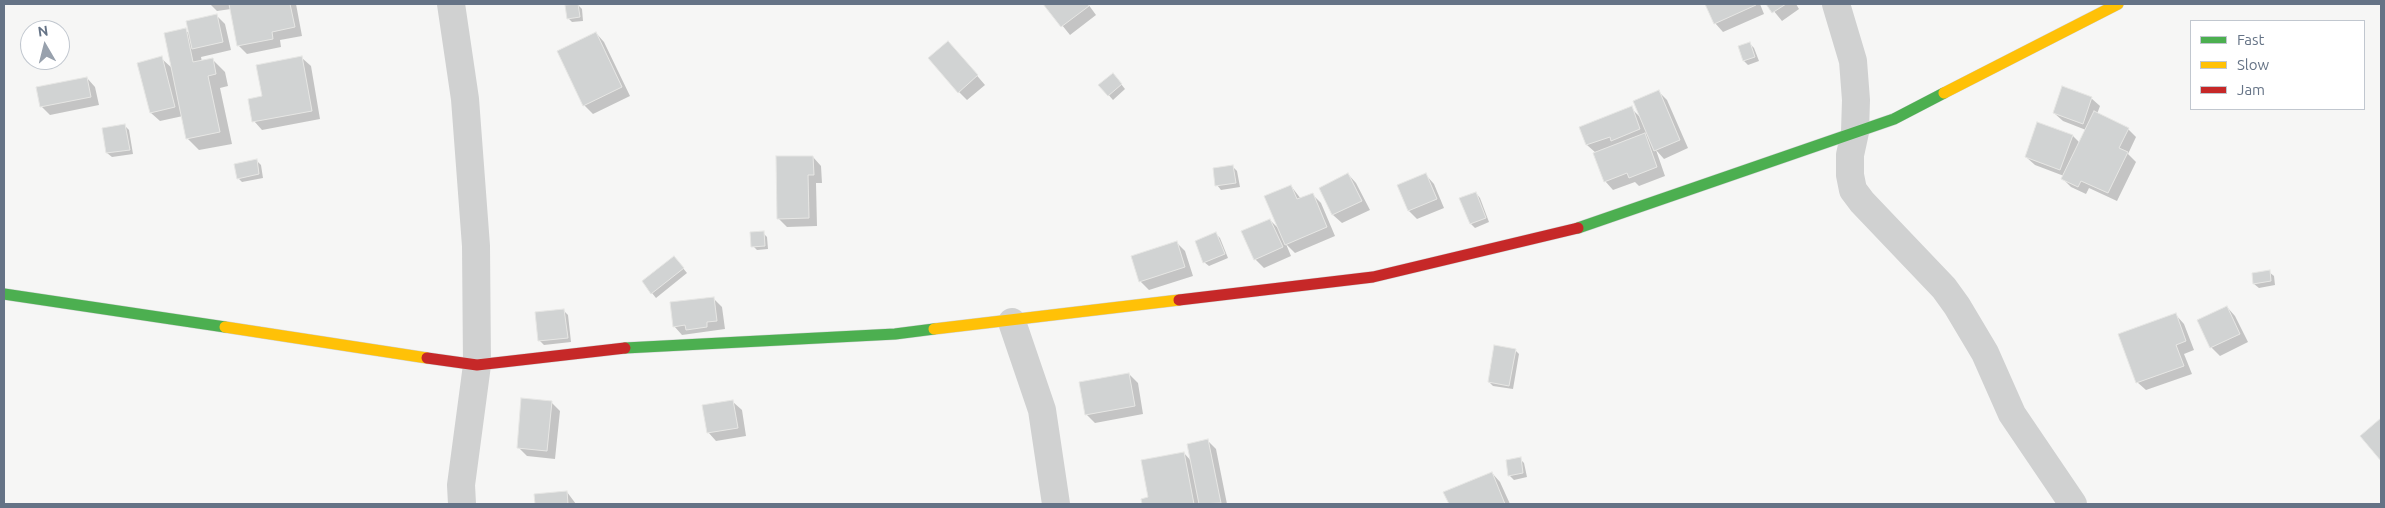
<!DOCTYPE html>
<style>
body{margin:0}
#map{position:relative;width:2385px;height:508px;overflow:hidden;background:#f6f6f5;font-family:Ubuntu,sans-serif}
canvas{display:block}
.frame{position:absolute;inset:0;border:5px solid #657386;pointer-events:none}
.legend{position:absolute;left:2190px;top:20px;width:175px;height:90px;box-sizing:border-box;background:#fff;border:1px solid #c1c7cf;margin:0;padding:6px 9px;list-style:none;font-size:15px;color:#657386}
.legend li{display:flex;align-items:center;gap:10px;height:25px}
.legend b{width:25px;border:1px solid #c1c7cf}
.north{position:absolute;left:20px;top:20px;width:50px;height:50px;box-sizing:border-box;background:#fff;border:1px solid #c1c7cf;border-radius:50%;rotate:352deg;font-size:14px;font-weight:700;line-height:20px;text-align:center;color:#657386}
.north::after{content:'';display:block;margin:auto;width:18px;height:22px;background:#98a1ad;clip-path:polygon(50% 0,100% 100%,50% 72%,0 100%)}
</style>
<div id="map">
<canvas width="2385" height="508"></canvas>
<div class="frame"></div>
<ul class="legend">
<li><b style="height:6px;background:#4caf50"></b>Fast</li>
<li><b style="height:6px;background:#ffc107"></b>Slow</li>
<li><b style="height:6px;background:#c62828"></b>Jam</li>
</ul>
<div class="north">N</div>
</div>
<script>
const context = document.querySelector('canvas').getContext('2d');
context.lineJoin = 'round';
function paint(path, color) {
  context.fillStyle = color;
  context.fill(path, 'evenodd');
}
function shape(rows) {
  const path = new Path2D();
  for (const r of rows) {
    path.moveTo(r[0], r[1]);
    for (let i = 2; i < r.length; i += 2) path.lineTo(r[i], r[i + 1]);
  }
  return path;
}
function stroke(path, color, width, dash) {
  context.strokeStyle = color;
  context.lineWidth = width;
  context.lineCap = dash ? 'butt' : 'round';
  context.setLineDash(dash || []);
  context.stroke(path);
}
const shadow = shape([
 [210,4,296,4,302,36,280,40,281,47,247,54,238,45,231,9,217,11],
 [1045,4,1088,4,1096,15,1070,35],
 [1706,4,1760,4,1764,14,1723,32,1715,23],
 [1768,4,1796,4,1799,9,1782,21],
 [578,5,582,9,583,21,572,22,568,18],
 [217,16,225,24,231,50,201,57,202,62,213,60,225,72,228,86,220,88,232,144,199,150,187,138,183,116,160,121,151,113,138,64,161,58,173,69,185,30,190,34],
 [596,33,604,42,630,96,593,114,584,105],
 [1750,44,1754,48,1759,61,1748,65,1744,61],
 [956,51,985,85,967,100,959,92],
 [302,58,311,66,320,119,262,130,254,121,264,97],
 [87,78,95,87,99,105,50,115,41,106],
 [1117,79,1125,89,1113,100,1100,85],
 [1659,92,1667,100,1688,148,1664,159,1656,150,1665,176,1639,186,1635,182,1613,190,1605,181,1596,153,1587,145,1581,127,1631,108,1641,118],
 [2091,98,2100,106,2097,114,2128,129,2136,137,2128,154,2136,162,2117,201,2089,188,2086,194,2071,187,2063,179,2064,176,2035,165,2026,157,2038,124,2073,136,2080,143,2086,130,2063,121,2054,113],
 [125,126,129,130,133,154,112,157,107,153],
 [813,157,821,166,822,183,816,183,817,226,787,227,778,218],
 [256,160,261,165,263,178,242,182,238,178],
 [1233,167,1237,171,1240,187,1221,190,1217,185],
 [1348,174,1356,183,1370,210,1342,223,1333,215,1320,188],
 [1426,175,1434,184,1444,208,1417,219,1409,211],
 [1291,186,1301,199,1313,195,1321,203,1335,236,1295,253,1286,244,1291,256,1264,268,1255,259,1270,220,1280,230],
 [1476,193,1480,198,1489,222,1475,228,1471,224],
 [763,233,767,237,768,249,757,250,753,246],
 [1216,234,1220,238,1228,258,1209,266,1204,262],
 [1177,243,1185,251,1193,276,1149,290,1140,281],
 [678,262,687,273,656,298,643,282],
 [2269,272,2274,276,2275,285,2259,288,2254,284],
 [713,298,722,307,725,329,682,335,674,326],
 [2227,307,2235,316,2248,342,2220,356,2211,347],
 [564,311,568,315,571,342,544,345,539,340],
 [2176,315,2184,324,2194,350,2184,354,2192,374,2146,390,2137,382],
 [1515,350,1519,354,1513,389,1493,386,1489,382],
 [1129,374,1138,383,1143,414,1095,423,1086,414],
 [551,402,560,411,555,459,527,456,518,447],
 [733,402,742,410,746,436,716,441,708,432],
 [1208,441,1216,449,1227,504,1144,504,1143,500,1150,498,1184,453,1192,462],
 [1520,459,1524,463,1527,477,1514,480,1509,475],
 [1492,473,1500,482,1510,504,1450,504,1445,493],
 [567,492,576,504,536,504,535,495]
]);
const building = shape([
 [229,4,290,4,295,27,272,32,273,39,237,46,229,4],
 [578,4,580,17,567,19,565,5,578,4],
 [1043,4,1087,4,1089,6,1061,27,1043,4],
 [1705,4,1756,4,1756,5,1714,24,1705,4],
 [1766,4,1786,4,1772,13,1766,4],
 [217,14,223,42,192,49,186,21,217,14],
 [186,28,193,62,213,58,216,74,208,76,220,132,186,139,164,33,186,28],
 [596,32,622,87,583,106,557,51,596,32],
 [948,41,978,75,958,93,928,58,948,41],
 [1750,42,1755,57,1743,61,1738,46,1750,42],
 [162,56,175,107,150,113,137,63,162,56],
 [302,56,312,111,252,122,248,99,262,96,256,65,302,56],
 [1113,73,1122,84,1108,96,1098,85,1113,73],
 [87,77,91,97,40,107,36,87,87,77],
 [2062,86,2092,97,2083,124,2053,113,2062,86],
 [1659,90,1680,140,1654,151,1633,101,1659,90],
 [1632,106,1640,129,1611,141,1610,137,1586,145,1579,127,1632,106],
 [2094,111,2129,128,2119,148,2128,152,2108,193,2081,181,2078,187,2061,179,2094,111],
 [2037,122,2073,135,2060,170,2025,157,2037,122],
 [125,124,130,150,106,153,102,128,125,124],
 [1645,133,1657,167,1629,178,1627,173,1604,182,1593,153,1645,133],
 [776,156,813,156,814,175,808,175,809,218,777,219,776,156],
 [257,159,259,174,237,179,234,164,257,159],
 [1233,165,1236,183,1215,186,1213,168,1233,165],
 [1348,173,1362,201,1332,215,1319,188,1348,173],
 [1426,173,1437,199,1408,211,1397,185,1426,173],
 [1291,185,1297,199,1313,193,1327,227,1285,245,1264,196,1291,185],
 [1476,192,1486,218,1470,224,1459,198,1476,192],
 [1270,219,1283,247,1254,260,1241,231,1270,219],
 [764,231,765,246,751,247,750,232,764,231],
 [1216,232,1225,254,1203,263,1195,241,1216,232],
 [1177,241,1185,267,1139,282,1131,256,1177,241],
 [674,256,684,268,651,294,642,281,674,256],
 [2270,270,2271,281,2253,284,2252,273,2270,270],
 [714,297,717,321,707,322,707,327,686,330,685,325,673,327,670,302,714,297],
 [2227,306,2240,334,2210,348,2197,320,2227,306],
 [564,309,568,338,538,341,535,312,564,309],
 [2176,313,2186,341,2176,345,2184,366,2136,383,2118,334,2176,313],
 [1494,345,1516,349,1509,386,1488,382,1494,345],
 [1129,373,1135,406,1085,415,1079,382,1129,373],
 [521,398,552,401,547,451,517,448,521,398],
 [733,400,738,428,707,433,702,405,733,400],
 [2381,418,2381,461,2360,436,2381,418],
 [1208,439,1221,503,1199,504,1187,444,1208,439],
 [1184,452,1194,504,1142,504,1141,499,1148,497,1141,460,1184,452],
 [1521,457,1523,473,1508,476,1506,460,1521,457],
 [1492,472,1505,504,1449,504,1443,492,1492,472],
 [567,491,568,504,535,504,534,494,567,491]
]);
const street = shape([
 [451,4,465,99,476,246,477,365,461,485,462,504],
 [1836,4,1853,61,1856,100,1855,132,1850,155,1850,175,1853,190,1862,202,1944,288,1957,306,1985,353,2012,414,2073,504],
 [1012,322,1042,410,1056,504]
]);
const fast = shape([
 [1578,228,1894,119,1944,93],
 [4,294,225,327],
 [625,348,895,334,934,329]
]);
const slow = shape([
 [1944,93,2118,4],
 [225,327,427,358],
 [934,329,1179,300]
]);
const jam = shape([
 [1179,300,1373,277,1578,228],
 [427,358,477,365,625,348]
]);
paint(shadow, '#0003');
paint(building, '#d1d3d3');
stroke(building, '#e6e6e4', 1);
stroke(fast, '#d1d3d4', 12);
stroke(slow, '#d1d3d4', 12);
stroke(jam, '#d1d3d4', 12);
stroke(street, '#d0d1d1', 28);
stroke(fast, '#4caf50', 11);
stroke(slow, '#ffc107', 11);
stroke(jam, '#c62828', 11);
</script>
